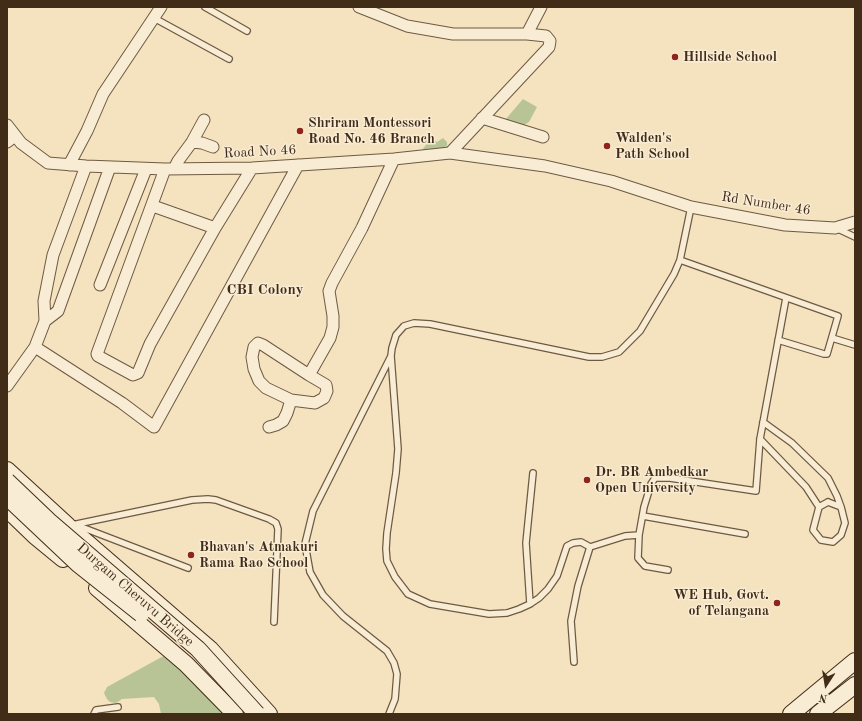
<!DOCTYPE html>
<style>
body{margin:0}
#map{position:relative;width:862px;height:721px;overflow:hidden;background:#f5e2bf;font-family:"Old Standard TT",serif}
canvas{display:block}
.frame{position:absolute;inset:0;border:8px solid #412c18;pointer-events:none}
.north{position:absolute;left:806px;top:665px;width:40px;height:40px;-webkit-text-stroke:3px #f8ecd5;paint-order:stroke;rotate:192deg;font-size:11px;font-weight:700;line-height:16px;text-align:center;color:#412c18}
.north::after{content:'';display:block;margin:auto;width:14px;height:18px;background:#412c18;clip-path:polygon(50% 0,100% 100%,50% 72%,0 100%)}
</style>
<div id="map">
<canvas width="862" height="721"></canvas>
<div class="frame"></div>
<div class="north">N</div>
</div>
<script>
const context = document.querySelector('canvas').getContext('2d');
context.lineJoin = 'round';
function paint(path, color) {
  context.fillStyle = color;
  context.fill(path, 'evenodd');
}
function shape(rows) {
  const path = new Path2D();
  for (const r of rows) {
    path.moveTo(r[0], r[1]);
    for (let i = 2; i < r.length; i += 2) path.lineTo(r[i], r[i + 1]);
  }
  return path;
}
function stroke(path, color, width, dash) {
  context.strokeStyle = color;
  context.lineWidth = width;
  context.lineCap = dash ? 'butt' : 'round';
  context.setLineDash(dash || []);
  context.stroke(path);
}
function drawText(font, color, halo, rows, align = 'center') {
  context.font = font + ' "Old Standard TT",serif';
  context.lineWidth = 3;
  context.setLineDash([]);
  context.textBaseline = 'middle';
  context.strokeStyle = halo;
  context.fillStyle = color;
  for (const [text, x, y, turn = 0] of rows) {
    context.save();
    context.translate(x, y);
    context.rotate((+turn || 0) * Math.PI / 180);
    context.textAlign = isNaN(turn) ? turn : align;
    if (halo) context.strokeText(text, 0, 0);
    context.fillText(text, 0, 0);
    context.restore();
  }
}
const green = shape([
 [523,99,537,107,529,122,524,125,505,120],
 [431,137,437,142,443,138,447,142,447,148,421,152],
 [169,653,226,714,161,714,159,704,154,697,122,699,116,703,110,702,107,699,104,693,107,687]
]);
const lane = shape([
 [205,7,247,31],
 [154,18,229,59],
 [691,207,680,260,674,274,640,331,619,352,602,357,589,357,430,324,414,323,404,326,396,335,392,348,391,356,398,449,396,473,387,533,386,549,387,561,395,577,408,594,430,604,489,614,507,613,519,609,530,604,539,598,548,589,557,576,567,546,573,543,581,542,590,547,625,536,639,535,644,507,651,484,655,478,670,478,756,491,760,439,786,298],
 [836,228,855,237],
 [680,260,838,316,827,354,824,354,778,340],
 [832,338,855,345],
 [763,422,792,443,828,478,837,496,841,507],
 [760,439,806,487,819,507],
 [828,502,841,507,845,523,841,535,833,542,821,540,813,530,819,507,828,502],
 [643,516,745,534],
 [72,525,192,500,208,499,216,500,269,519,276,523,278,529,274,622],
 [76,525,188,568],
 [639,535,638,558,645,566,668,570],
 [530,604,526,543,533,473],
 [574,662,571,621,578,586,590,547],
 [94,714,96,710,118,707],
 [389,714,395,699,397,674,394,663,387,651,343,616,323,595,310,572,305,544,313,511,391,356]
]);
const street = shape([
 [359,7,407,26,453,34,527,34,546,36,550,41,549,47,450,153],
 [527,34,541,7],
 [482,118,543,137],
 [7,125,21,143,48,163,86,166,165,169,252,168,394,159,450,153,545,166,611,181,691,207,785,225,835,228,855,222],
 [7,142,15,136],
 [192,142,202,143,213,147],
 [69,165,87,131,103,94,161,7],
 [165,169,97,354,98,356,133,375,138,373,150,344,215,228,252,168],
 [174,169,178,161,192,142,204,120],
 [153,206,215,228],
 [100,285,146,169],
 [45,321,44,301,53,255,86,166],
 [35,347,122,403,154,427,298,165],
 [309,375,326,385,327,391,324,398,315,403,291,400,266,388,259,381,254,369,252,357,254,347,258,343,263,345,309,375,330,338,333,327,333,316,329,291,332,283,362,228,394,159],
 [7,386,35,347,45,321,58,311,110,167],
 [269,427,276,425,283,421,287,413,291,400]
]);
const secondary = shape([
 [7,470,68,526,210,649,269,714],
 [7,509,35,536,63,559],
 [97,588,186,664,235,714],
 [791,714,855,661],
 [818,714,855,685]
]);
const secondaryBridge = shape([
 [7,481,49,521,198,649,257,714],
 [7,497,78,564,141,614]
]);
const markers = [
 [675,57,4,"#8f2418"],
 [300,131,4,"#8f2418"],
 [607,146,4,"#8f2418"],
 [587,480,4,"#8f2418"],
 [191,555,4,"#8f2418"],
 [777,603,4,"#8f2418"]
];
const poiNames = [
 ["Hillside School",683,57],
 ["Shriram Montessori",308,123],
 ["Road No. 46 Branch",308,139],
 ["Walden's",615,138],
 ["Path School",615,154],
 ["Dr. BR Ambedkar",595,472],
 ["Open University",595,488],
 ["Bhavan's Atmakuri",199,547],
 ["Rama Rao School",199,563],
 ["WE Hub, Govt.",769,595,"right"],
 ["of Telangana",769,611,"right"]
];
const streetNames = [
 ["Road No 46",260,152,-3],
 ["Rd Number 46",766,204,9],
 ["Durgam Cheruvu Bridge",135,595,41]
];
const neighbourhoodNames = [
 ["CBI Colony",265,290]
];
paint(green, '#b8c495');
stroke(lane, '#6e5a42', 8);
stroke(street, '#6e5a42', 13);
stroke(secondary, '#412c18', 18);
stroke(lane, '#f8ecd5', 5.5);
stroke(street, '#f8ecd5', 11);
stroke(secondary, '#f8ecd5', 16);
stroke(secondaryBridge, '#412c18', 18, []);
stroke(secondaryBridge, '#f8ecd5', 16);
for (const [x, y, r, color] of markers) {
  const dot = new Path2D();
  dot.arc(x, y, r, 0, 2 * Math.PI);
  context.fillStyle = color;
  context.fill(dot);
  stroke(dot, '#f8ecd5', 1.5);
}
drawText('bold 14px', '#412c18', '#f8ecd5', poiNames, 'left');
drawText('14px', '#412c18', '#f8ecd5', streetNames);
drawText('bold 15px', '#412c18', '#f8ecd5', neighbourhoodNames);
</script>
